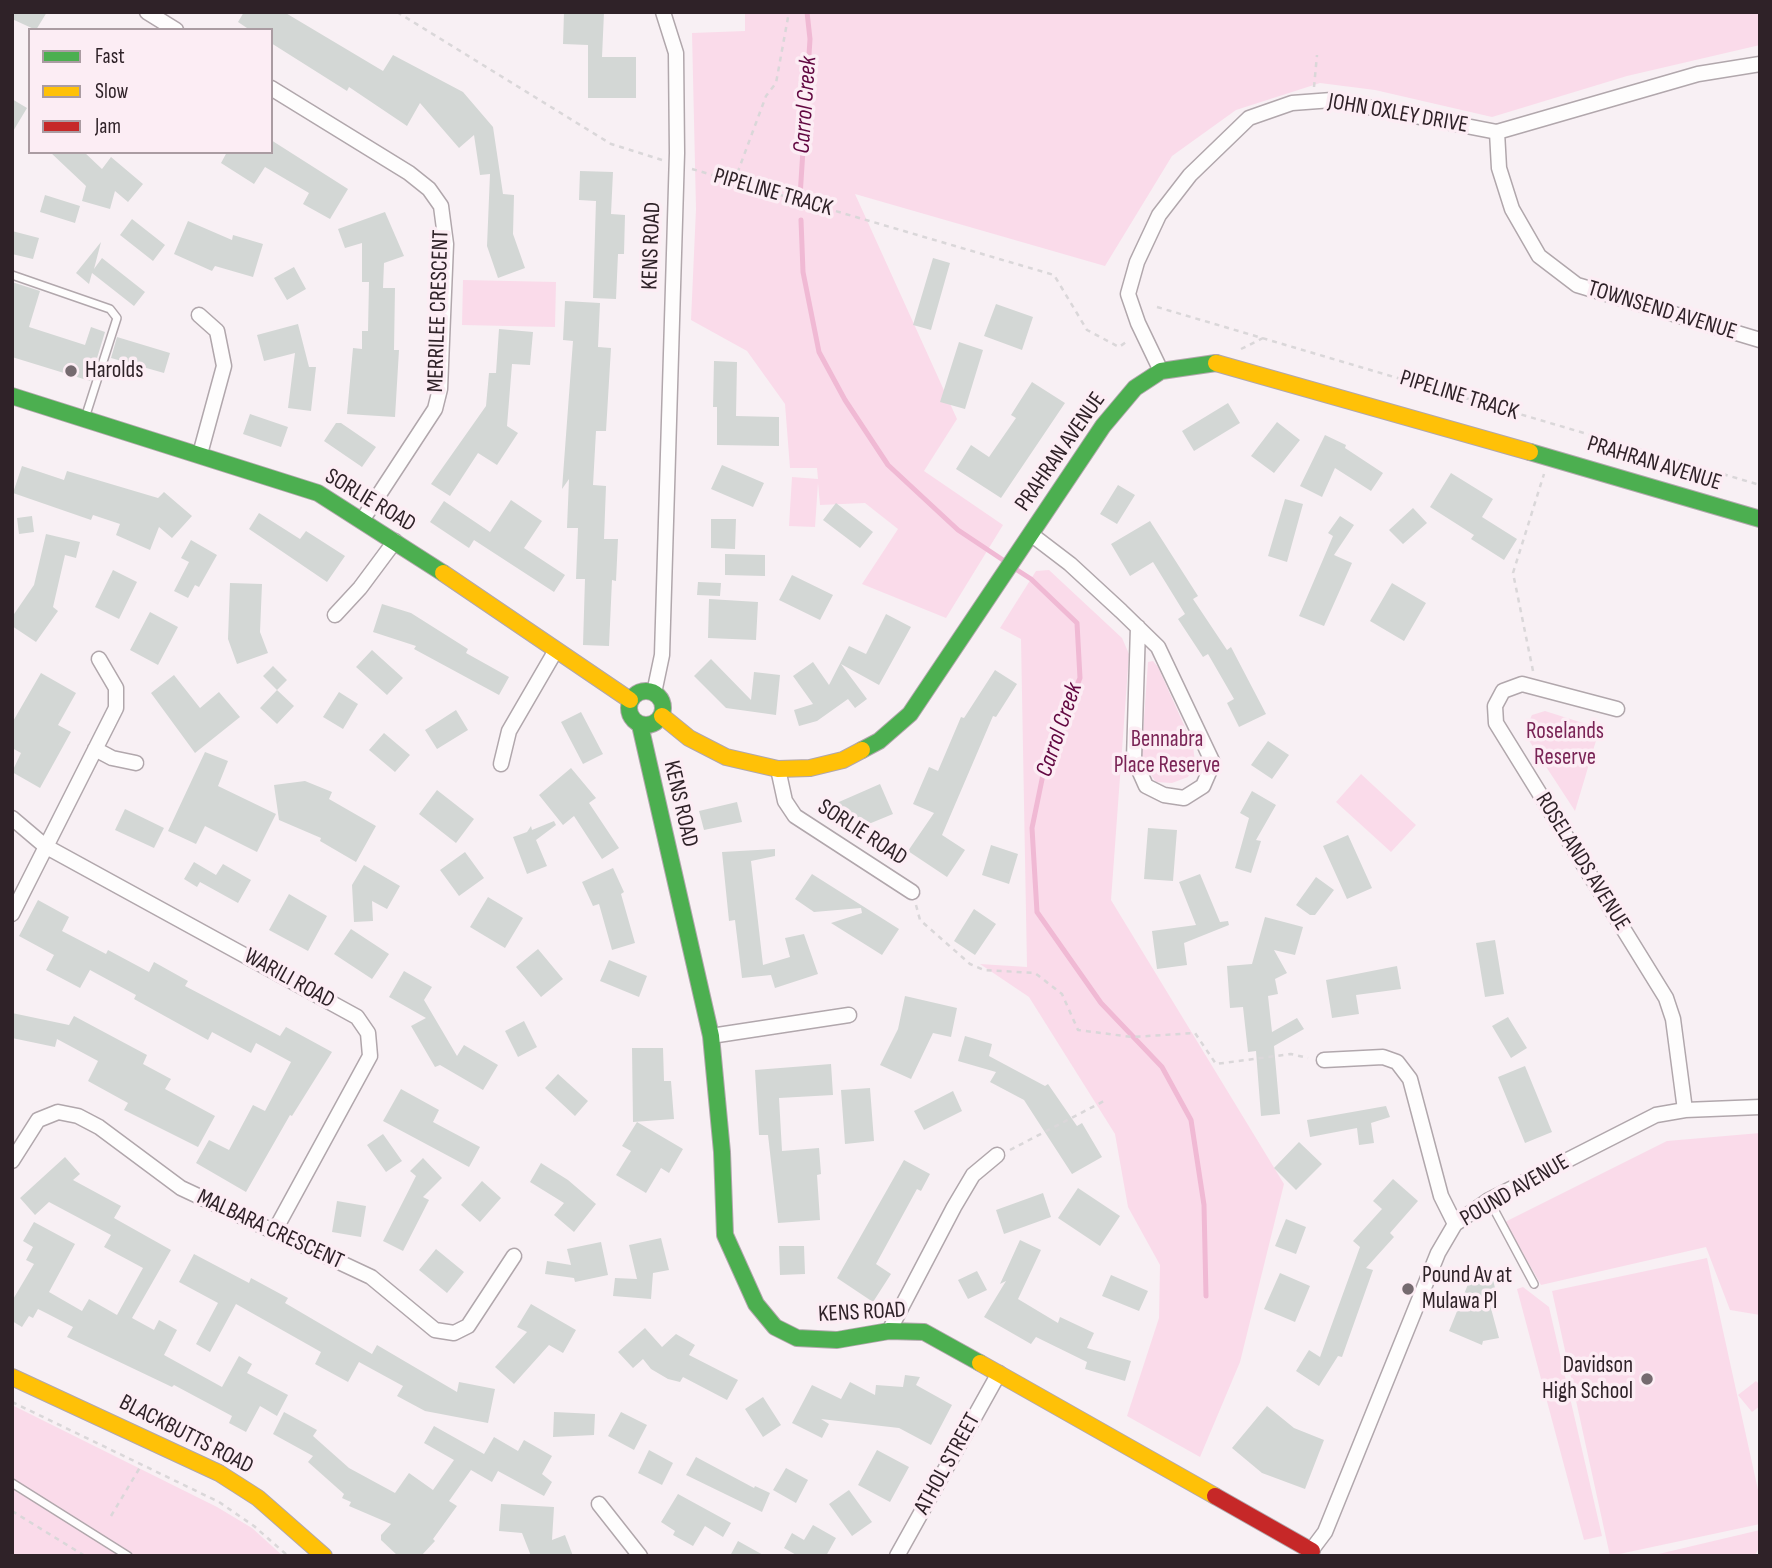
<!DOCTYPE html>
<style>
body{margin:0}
#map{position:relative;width:1772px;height:1568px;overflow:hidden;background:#f8f0f4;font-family:"Sofia Sans Condensed",sans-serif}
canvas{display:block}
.frame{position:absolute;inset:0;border:14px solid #2f2228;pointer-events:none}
.legend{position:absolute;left:28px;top:28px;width:245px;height:126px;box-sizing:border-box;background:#fcedf4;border:2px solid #aa9ca2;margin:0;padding:9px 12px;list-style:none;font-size:21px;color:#2f2228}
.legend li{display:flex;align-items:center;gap:14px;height:35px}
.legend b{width:35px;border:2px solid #aa9ca2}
</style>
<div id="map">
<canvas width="1772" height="1568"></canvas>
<div class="frame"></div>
<ul class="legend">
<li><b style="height:9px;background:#4caf50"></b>Fast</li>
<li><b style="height:9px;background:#ffc107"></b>Slow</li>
<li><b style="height:9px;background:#c62828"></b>Jam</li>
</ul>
</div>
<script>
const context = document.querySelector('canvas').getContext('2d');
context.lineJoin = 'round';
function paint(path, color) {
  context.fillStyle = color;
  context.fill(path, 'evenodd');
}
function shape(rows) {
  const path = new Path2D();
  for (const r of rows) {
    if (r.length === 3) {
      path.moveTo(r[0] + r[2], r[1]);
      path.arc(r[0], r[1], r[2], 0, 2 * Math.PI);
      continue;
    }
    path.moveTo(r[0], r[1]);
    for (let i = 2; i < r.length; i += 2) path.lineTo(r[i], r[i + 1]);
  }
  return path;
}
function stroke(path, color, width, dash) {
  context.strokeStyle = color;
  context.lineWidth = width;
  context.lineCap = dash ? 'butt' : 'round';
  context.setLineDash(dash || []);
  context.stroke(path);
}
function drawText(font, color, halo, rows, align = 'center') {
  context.font = font + ' "Sofia Sans Condensed",sans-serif';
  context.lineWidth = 7;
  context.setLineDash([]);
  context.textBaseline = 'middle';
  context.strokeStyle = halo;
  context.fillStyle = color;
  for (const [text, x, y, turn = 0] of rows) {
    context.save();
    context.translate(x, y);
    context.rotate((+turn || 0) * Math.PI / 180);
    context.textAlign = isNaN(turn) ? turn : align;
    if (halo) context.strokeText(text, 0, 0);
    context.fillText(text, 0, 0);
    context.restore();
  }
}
const green = shape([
 [745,12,1760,12,1760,45,1627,76,1492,117,1375,90,1320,83,1236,110,1172,156,1105,266,855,194,957,419,924,471,1003,525,946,618,862,584,898,529,865,503,820,505,818,483,815,527,789,526,792,477,818,479,817,468,790,468,785,404,747,351,691,320,696,209,692,33,745,31],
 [463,280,556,282,555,327,462,325],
 [1049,570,1122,638,1129,654,1111,900,1284,1184,1240,1362,1200,1457,1127,1416,1159,1318,1160,1265,1128,1207,1115,1134,1029,997,980,964,1027,967,1021,639,1000,628,1036,571],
 [1153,661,1158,667,1193,745,1195,763,1188,777,1172,783,1156,782,1141,761,1148,662],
 [1545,711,1586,724,1598,734,1575,811,1526,736,1526,727,1532,715],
 [1361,774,1416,825,1391,852,1336,802],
 [1760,1133,1760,1315,1730,1310,1706,1247,1541,1285,1505,1222,1667,1141],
 [1707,1258,1760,1499,1760,1524,1610,1556,1552,1291],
 [1523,1287,1549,1307,1602,1536,1584,1540,1517,1289],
 [1756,1381,1760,1385,1760,1406,1752,1412,1738,1395],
 [12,1405,217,1507,252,1528,283,1556,12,1556],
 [1760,1530,1760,1545,1755,1556,1650,1556]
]);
const stream = shape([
 [800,197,810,39,807,12],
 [801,220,803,272,819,352,845,400,888,465,958,530,1006,562],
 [1014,568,1031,579,1077,623,1080,678,1046,760,1032,828,1037,912,1101,1003,1162,1067,1191,1120,1204,1205,1206,1296]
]);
const building = shape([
 [12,12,47,12,36,30,12,19],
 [244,12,284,12,383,71,393,55,463,92,493,127,503,194,514,195,513,234,525,268,498,278,487,246,490,174,480,175,474,135,459,148,420,103,407,126,349,87,347,91,271,43,271,30,250,30,238,22],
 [564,12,604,12,602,57,636,57,636,98,588,98,588,45,563,44],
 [12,99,27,108,12,133],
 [271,140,348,189,330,219,303,204,309,193,265,167,254,184,221,163,227,152,271,152],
 [50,152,84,152,102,169,111,157,143,184,128,202,115,191,110,209,82,201,86,186],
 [580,171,613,172,611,214,625,215,624,254,618,254,616,299,593,298,596,201,579,200],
 [45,195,80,206,75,223,40,212],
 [385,212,404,256,384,263,383,288,395,288,394,350,399,350,395,417,347,414,353,348,362,349,362,331,368,331,369,282,362,282,362,243,345,248,338,229],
 [132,219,165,245,153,261,120,235],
 [188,221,232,240,233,235,263,244,253,277,215,266,212,271,174,254],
 [12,231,39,238,33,259,12,254],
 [101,242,94,269,102,258,145,292,134,306,92,273,89,284,76,273],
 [933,258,950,263,931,330,913,325],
 [294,267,306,289,287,300,274,278],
 [12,282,40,291,29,327,85,345,91,327,105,332,90,381,12,357],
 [565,301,600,303,598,347,611,348,606,431,596,431,593,485,606,486,604,539,618,539,616,581,612,580,609,646,583,645,585,579,576,579,578,528,567,528,569,479,562,489,573,341,563,340],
 [996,304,1033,317,1022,350,984,336],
 [298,324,309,367,316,367,311,411,288,408,295,353,264,361,257,335],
 [499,329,533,332,530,365,512,364,507,426,518,433,497,465,478,453,450,496,431,484,486,406,489,373,496,373],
 [117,337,170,353,164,373,111,358],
 [959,342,983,350,965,409,940,402],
 [714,361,737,362,736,416,779,417,779,446,717,445,717,407,713,407],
 [1032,382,1065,403,1001,498,956,469,971,445,989,457,1016,418,1011,415],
 [1228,403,1240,423,1194,451,1182,431],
 [250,414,288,427,281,447,243,434],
 [1277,422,1300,440,1274,473,1251,456],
 [336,423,341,423,376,447,362,467,324,441],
 [1325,435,1346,445,1345,448,1383,473,1371,491,1335,468,1322,497,1300,486],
 [722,465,764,483,753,507,711,489],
 [22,466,64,480,67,471,158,498,164,492,192,516,172,538,159,527,150,550,116,535,120,524,93,515,91,520,13,493],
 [1451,473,1493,499,1482,517,1517,539,1504,560,1471,539,1474,535,1430,507],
 [1118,485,1135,495,1117,524,1100,514],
 [1285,499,1303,504,1287,562,1268,556],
 [511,500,542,521,524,548,565,575,554,592,474,540,469,548,430,522,444,501,490,532],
 [836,503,873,532,860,548,823,520],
 [1413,508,1427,523,1403,544,1389,530],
 [259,513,300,539,306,531,345,556,327,582,249,529],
 [32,516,34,532,19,534,17,518],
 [1340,516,1354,525,1334,555,1352,563,1324,626,1299,616,1333,536,1328,533],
 [711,519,736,519,735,549,711,548],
 [1150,521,1198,596,1193,599,1227,650,1231,647,1266,714,1239,727,1227,703,1234,699,1208,654,1203,657,1178,619,1185,614,1153,562,1130,576,1111,544],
 [46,534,80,542,76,558,65,555,53,607,58,611,36,642,12,626,12,617,34,585],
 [191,540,217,555,199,587,195,585,188,598,174,591,189,562,181,558],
 [725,554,765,555,765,576,725,575],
 [113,570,137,582,119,619,95,607],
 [792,575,833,595,820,620,779,600],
 [698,582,721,583,720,596,697,595],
 [230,583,262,584,260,632,268,653,237,664,228,639],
 [1392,583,1426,603,1404,641,1370,621],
 [709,599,758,602,756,640,708,638],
 [382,604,411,613,468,649,466,653,509,677,499,695,414,649,416,646,373,632],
 [150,612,178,627,158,665,130,650],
 [886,614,911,627,879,685,841,664,867,699,855,708,848,699,817,721,799,726,794,710,813,704,793,676,813,662,829,685,849,646,866,654],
 [372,650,403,678,387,695,356,667],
 [711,659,751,700,754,672,780,675,776,715,726,708,694,676],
 [273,666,287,680,277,690,263,676],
 [995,670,1017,684,996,717,993,716,942,835,965,850,947,877,908,851,934,813,913,804,929,767,938,771,961,717,964,718],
 [41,673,76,693,58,725,71,732,40,788,12,772,21,753,12,748,12,723],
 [174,675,200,708,219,692,240,717,195,753,151,693],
 [277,690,294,706,277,724,260,708],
 [339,692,358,704,343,729,323,717],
 [456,710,468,730,437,749,425,730],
 [581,712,603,754,583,764,561,722],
 [384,733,410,755,395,772,369,750],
 [1268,741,1289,755,1272,779,1251,765],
 [205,752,228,761,218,786,276,814,257,852,205,826,196,844,168,831],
 [571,768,596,798,589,803,619,848,602,859,574,816,563,825,539,795],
 [305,781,332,792,329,799,376,826,356,862,320,841,321,838,279,820,274,785],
 [880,784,893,814,854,830,838,820,832,805],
 [437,790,474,819,456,843,419,814],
 [1252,791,1276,805,1256,840,1261,841,1251,873,1235,868,1249,818,1240,813],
 [737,802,742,822,704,830,699,811],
 [125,809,164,828,154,848,115,830],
 [554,821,556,825,536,840,547,866,527,874,513,837,527,832,531,826,532,830],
 [1148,828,1177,830,1173,881,1144,879],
 [1348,835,1372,888,1347,899,1323,846],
 [991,845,1018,854,1009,884,982,875],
 [775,849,775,856,751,861,763,965,790,957,785,938,804,934,818,974,775,988,771,975,742,978,735,920,729,921,722,852],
 [465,852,484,878,459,896,440,870],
 [194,862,216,875,223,864,251,880,238,903,200,882,197,887,184,879],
 [364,865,400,886,387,909,372,901,373,921,354,922,352,885],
 [613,868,624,892,621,894,635,943,612,950,599,904,593,906,582,882],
 [812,874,899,929,882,955,831,923,862,913,861,908,814,912,795,899],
 [1200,874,1220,922,1228,921,1229,925,1184,943,1187,965,1157,969,1152,931,1196,925,1179,882],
 [1316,877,1334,890,1315,915,1310,915,1296,905],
 [289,894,327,916,308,951,269,930],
 [488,897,523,918,505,948,470,927],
 [38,900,69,917,62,931,106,954,108,950,149,972,154,962,188,981,185,986,280,1036,286,1027,332,1052,292,1116,290,1115,246,1192,196,1163,209,1140,229,1150,253,1105,265,1111,291,1062,256,1043,251,1053,212,1032,208,1040,134,999,136,995,90,970,80,988,46,970,54,955,19,936],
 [974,909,996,924,975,955,954,941],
 [1265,917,1303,927,1295,955,1274,950,1287,973,1275,979,1278,994,1268,996,1272,1032,1297,1018,1304,1029,1274,1046,1280,1114,1261,1116,1256,1051,1248,1052,1243,1007,1230,1008,1227,966,1252,964],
 [351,929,389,954,372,979,334,954],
 [1495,940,1504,994,1485,997,1476,943],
 [538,949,563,979,541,997,516,967],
 [609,960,647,976,639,997,600,981],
 [1397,966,1401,989,1356,995,1359,1014,1332,1018,1326,980],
 [404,971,432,987,424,1000,457,1056,464,1045,498,1065,483,1090,440,1065,435,1067,411,1026,426,1018,389,997],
 [905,996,957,1008,951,1037,933,1033,911,1079,880,1065,898,1029],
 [12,1013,69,1025,74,1016,147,1055,143,1064,171,1079,165,1089,215,1116,198,1147,124,1110,128,1103,88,1081,98,1061,57,1039,55,1047,12,1038],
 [1508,1017,1527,1048,1511,1058,1492,1026],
 [524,1021,537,1047,518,1057,505,1031],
 [965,1036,992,1044,989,1056,1045,1086,1048,1084,1077,1126,1082,1123,1102,1157,1072,1174,1024,1100,990,1082,996,1072,958,1061],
 [632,1048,663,1048,664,1081,671,1081,674,1119,633,1122],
 [831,1064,833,1095,779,1098,782,1151,819,1148,821,1174,817,1175,820,1220,778,1223,768,1135,759,1135,755,1070],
 [1525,1066,1552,1132,1525,1143,1498,1077],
 [558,1074,588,1101,575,1116,545,1088],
 [870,1088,874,1141,845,1144,841,1090],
 [401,1089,439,1110,433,1122,480,1147,469,1167,383,1121],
 [953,1091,962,1111,924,1130,914,1111],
 [1386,1106,1390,1117,1371,1123,1374,1143,1359,1145,1357,1128,1310,1137,1307,1120],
 [637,1122,683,1149,669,1173,661,1168,646,1193,616,1175,631,1151,622,1146],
 [383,1134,402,1161,386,1172,367,1145],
 [1299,1142,1322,1164,1296,1190,1274,1168],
 [65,1157,80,1174,73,1180,121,1206,114,1218,171,1250,132,1318,154,1330,159,1320,177,1330,164,1355,222,1387,239,1356,252,1364,247,1373,288,1395,277,1416,260,1406,246,1432,229,1423,232,1416,174,1385,172,1387,67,1337,73,1327,48,1314,38,1309,33,1318,29,1316,22,1327,12,1321,12,1301,34,1264,26,1260,33,1247,23,1241,34,1222,75,1244,49,1292,82,1311,89,1299,117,1315,143,1268,104,1247,111,1235,49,1202,35,1215,20,1198],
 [423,1158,442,1178,423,1197,429,1200,403,1251,383,1241,416,1176,410,1171],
 [904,1160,930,1174,921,1191,917,1189,876,1264,891,1274,873,1302,837,1278],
 [541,1163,568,1180,596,1204,574,1232,554,1215,564,1203,530,1182],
 [1393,1179,1418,1201,1390,1233,1394,1237,1366,1268,1373,1270,1342,1357,1338,1356,1319,1386,1296,1371,1309,1350,1320,1357,1360,1247,1353,1241,1382,1209,1373,1201],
 [482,1181,501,1198,480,1222,461,1205],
 [1078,1188,1120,1216,1100,1246,1058,1218],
 [1043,1193,1051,1217,1004,1234,996,1210],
 [337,1201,366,1206,361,1237,332,1232],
 [1286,1219,1306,1227,1296,1254,1275,1246],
 [661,1238,669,1270,653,1273,651,1299,613,1296,615,1278,637,1279,629,1245],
 [1020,1240,1041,1250,1018,1299,1058,1323,1060,1317,1094,1333,1087,1348,1131,1361,1125,1381,1085,1369,1087,1362,1036,1337,1031,1344,984,1317,1006,1281,1000,1284],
 [601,1242,608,1275,575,1282,574,1278,545,1274,547,1261,571,1265,567,1249],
 [779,1246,804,1246,805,1274,780,1275],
 [436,1249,464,1272,447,1293,419,1270],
 [194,1254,249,1283,251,1278,288,1298,285,1303,372,1354,377,1345,457,1392,459,1382,495,1389,488,1423,425,1411,397,1396,403,1386,359,1362,348,1382,315,1364,321,1352,236,1304,210,1352,196,1344,218,1303,179,1282],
 [1490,1267,1495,1288,1486,1290,1499,1338,1483,1341,1482,1345,1449,1331,1473,1272],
 [977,1271,987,1290,968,1299,958,1280],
 [1280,1273,1310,1286,1295,1322,1264,1309],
 [1111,1275,1148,1291,1139,1311,1102,1296],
 [531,1304,576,1330,563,1353,549,1345,514,1384,495,1367,527,1332,517,1327],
 [645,1328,662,1347,676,1334,695,1345,689,1355,738,1380,727,1400,683,1377,680,1382,668,1379,651,1369,643,1359,633,1368,618,1352],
 [905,1375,920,1377,916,1385,952,1405,931,1445,899,1428,821,1419,829,1424,822,1438,792,1423,812,1385,841,1399,850,1382,875,1395,876,1385,903,1387],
 [763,1397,781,1425,763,1437,745,1409],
 [1267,1406,1294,1428,1324,1440,1305,1489,1262,1473,1232,1448],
 [284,1412,317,1430,313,1436,349,1468,395,1493,409,1473,433,1490,454,1460,424,1443,434,1426,484,1454,494,1437,518,1451,524,1440,552,1456,542,1474,552,1482,544,1496,498,1471,492,1482,471,1470,449,1501,457,1506,433,1539,435,1541,421,1556,398,1556,381,1540,381,1535,391,1524,349,1506,351,1502,342,1498,344,1494,308,1462,313,1456,273,1434],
 [554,1412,595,1414,594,1435,553,1437],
 [621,1412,647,1425,634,1450,608,1436],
 [649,1450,673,1463,662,1485,638,1473],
 [877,1450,909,1467,890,1502,858,1485],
 [696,1457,754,1488,755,1486,770,1493,762,1512,686,1475],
 [786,1468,808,1480,796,1503,773,1490],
 [849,1490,872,1522,852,1536,829,1504],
 [678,1494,731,1523,723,1537,705,1526,693,1546,673,1535,675,1531,661,1522],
 [501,1504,554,1507,552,1540,565,1535,573,1556,531,1556,522,1533,499,1531],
 [813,1525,836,1538,826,1556,798,1556,784,1548,792,1533,804,1540],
 [738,1541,765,1556,730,1556]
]);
const path = shape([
 [397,12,611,144,662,160],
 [1314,87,1317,55],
 [692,169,1054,275,1087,330,1119,347,1129,340],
 [734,182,766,96,776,83,789,12],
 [1157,307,1760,485],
 [1241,349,1263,338],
 [1533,671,1513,573,1544,474],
 [916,905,920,920,970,964,984,970,1035,973,1062,994,1078,1030,1132,1037,1195,1033,1216,1064,1291,1054,1308,1058],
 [1010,1150,1104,1101],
 [12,1402,219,1502,254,1526,288,1556],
 [12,1511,85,1556],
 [111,1516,142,1464]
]);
const lane = shape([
 [12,275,110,309,117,318,85,418],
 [1489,1200,1534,1284],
 [12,1483,128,1556]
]);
const street = shape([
 [147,12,176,30],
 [271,88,409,173,429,189,441,206,446,244,440,389,435,409,363,519],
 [1497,132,1499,168,1512,209,1539,256,1577,285,1760,340],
 [199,315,217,331,224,366,200,454],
 [1161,371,1138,323,1128,294,1137,262,1159,215,1190,175,1249,118,1292,103,1332,100,1497,132,1698,74,1760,64],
 [1032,535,1070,564,1121,611,1158,647,1213,763,1203,786,1184,798,1164,795,1146,786,1134,759,1138,627],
 [335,615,360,588,395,541],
 [654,693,662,655,677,153,676,53,663,12],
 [1617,709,1522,684,1503,691,1495,706,1496,723,1666,998,1673,1019,1685,1110],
 [95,749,112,758,136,763],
 [501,764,509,731,556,650],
 [778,769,785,801,795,816,912,892],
 [12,818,45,846,357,1017,368,1033,370,1056,274,1232],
 [12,914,116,708,116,688,99,659],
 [711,1036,849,1015],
 [1324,1060,1383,1057,1397,1062,1410,1079,1441,1196,1455,1224],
 [12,1161,38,1120,58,1112,78,1116,99,1127,181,1188,371,1277,435,1330,454,1333,468,1326,514,1256],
 [889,1331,954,1207,973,1175,997,1155],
 [599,1504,640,1556],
 [897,1556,999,1373],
 [1307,1556,1325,1532,1438,1253,1455,1224,1489,1200,1656,1115,1685,1110,1760,1107]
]);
const fast = shape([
 [12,396,318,493,443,573],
 [1530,452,1760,519],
 [646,708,17],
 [640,725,711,1036,722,1152,725,1235,756,1304,775,1327,797,1338,837,1340,889,1331,924,1332,980,1363],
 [862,750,879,741,910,714,1103,426,1135,388,1161,371,1216,363]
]);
const slow = shape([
 [1216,363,1530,452],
 [443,573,630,700],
 [662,716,689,738,726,757,778,769,810,768,843,760,862,750],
 [980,1363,1215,1496],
 [12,1377,219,1473,258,1498,324,1556]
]);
const jam = shape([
 [1215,1496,1312,1551]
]);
const markers = [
 [71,371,7,"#756a6f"],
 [1408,1289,7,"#756a6f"],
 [1647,1379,7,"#756a6f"]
];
const streetNames = [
 ["JOHN OXLEY DRIVE",1398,114,10],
 ["PIPELINE TRACK",773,193,16],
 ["KENS ROAD",652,246,-88],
 ["MERRILEE CRESCENT",439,311,-88],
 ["TOWNSEND AVENUE",1662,311,17],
 ["PIPELINE TRACK",1459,396,17],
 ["PRAHRAN AVENUE",1061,452,-55],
 ["PRAHRAN AVENUE",1654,464,17],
 ["SORLIE ROAD",370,501,31],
 ["KENS ROAD",680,804,77],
 ["SORLIE ROAD",862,833,33],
 ["ROSELANDS AVENUE",1582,862,58],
 ["WARILI ROAD",289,979,29],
 ["POUND AVENUE",1515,1191,-30],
 ["MALBARA CRESCENT",270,1230,25],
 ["KENS ROAD",862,1313,-3],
 ["BLACKBUTTS ROAD",186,1435,27],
 ["ATHOL STREET",948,1464,-61]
];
const poiNames = [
 ["Harolds",85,371],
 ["Pound Av at",1422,1276],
 ["Mulawa Pl",1422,1302],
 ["Davidson",1633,1366,"right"],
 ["High School",1633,1392,"right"]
];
const parkNames = [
 ["Roselands",1565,732],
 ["Reserve",1565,758],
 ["Bennabra",1167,740],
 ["Place Reserve",1167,766]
];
const waterNames = [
 ["Carrol Creek",806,105,-86],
 ["Carrol Creek",1060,730,-71]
];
paint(green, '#fadbea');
stroke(stream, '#f0b9d4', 5);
paint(building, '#d3d7d5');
stroke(lane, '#b1a7ac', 10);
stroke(street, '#b1a7ac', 17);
stroke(fast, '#b1a7ac', 18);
stroke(slow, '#b1a7ac', 18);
stroke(jam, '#b1a7ac', 18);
stroke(path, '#dad7d9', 2.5, [5, 5]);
stroke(lane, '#fefdfd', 7);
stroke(street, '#fefdfd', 14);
stroke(fast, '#4caf50', 16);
stroke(slow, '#ffc107', 16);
stroke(jam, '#c62828', 16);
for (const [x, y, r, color] of markers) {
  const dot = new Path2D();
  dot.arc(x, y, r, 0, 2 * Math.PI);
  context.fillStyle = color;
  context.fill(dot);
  stroke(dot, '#fcedf4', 2.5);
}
drawText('23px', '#2f2228', '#fcedf4', streetNames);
drawText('23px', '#2f2228', '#fcedf4', poiNames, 'left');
drawText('23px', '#7a2456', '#fcedf4', parkNames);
drawText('italic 24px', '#610740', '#fcedf4', waterNames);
</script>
